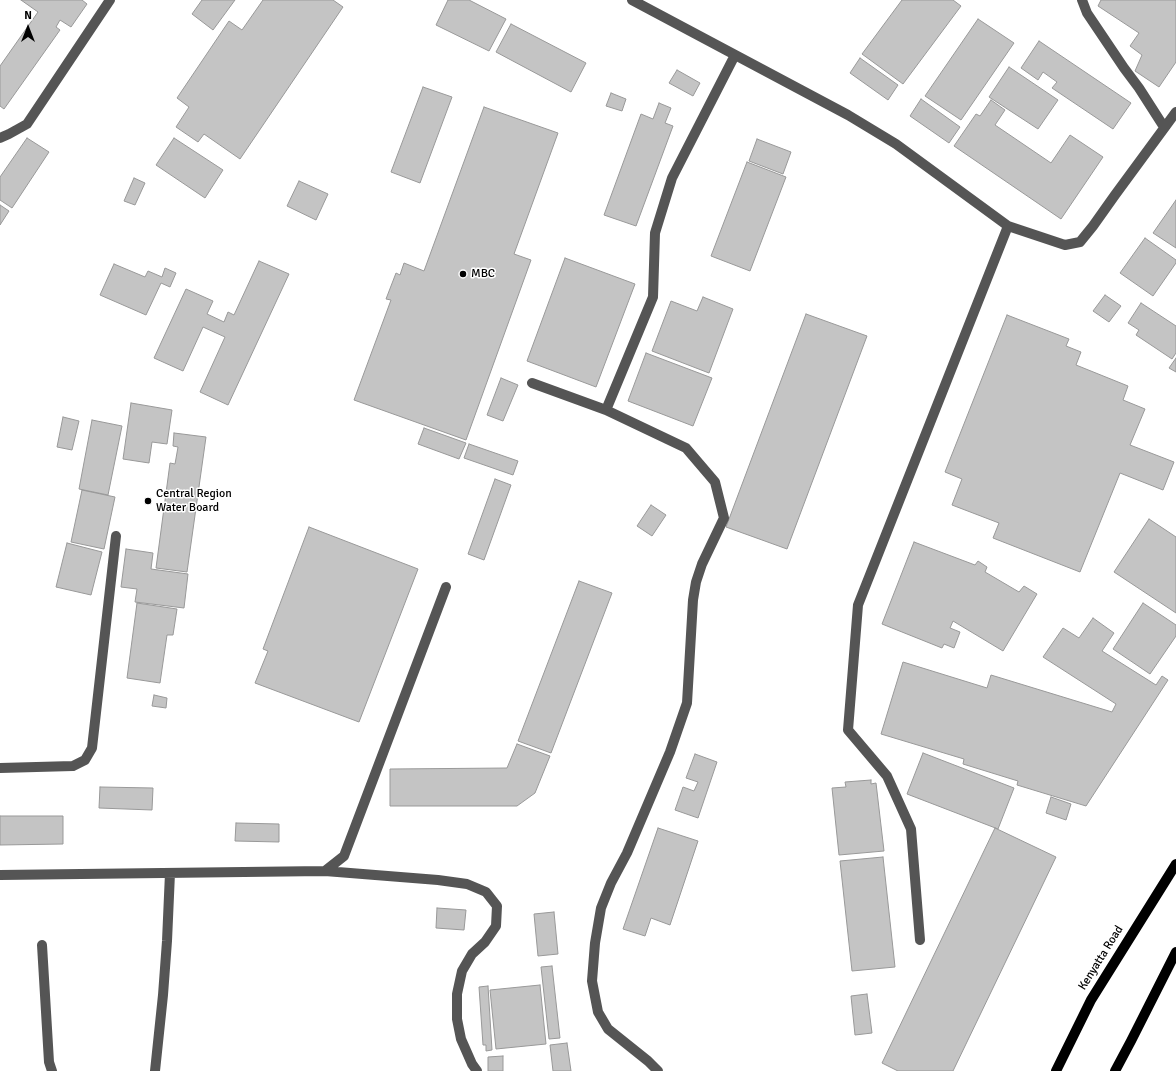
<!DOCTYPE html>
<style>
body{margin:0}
#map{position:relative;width:1176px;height:1071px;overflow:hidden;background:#fff;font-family:Signika,sans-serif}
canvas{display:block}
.north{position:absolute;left:8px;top:8px;width:40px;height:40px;-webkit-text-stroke:3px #fff;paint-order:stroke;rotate:0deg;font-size:11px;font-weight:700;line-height:16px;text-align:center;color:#000}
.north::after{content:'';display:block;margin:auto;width:14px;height:18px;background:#000;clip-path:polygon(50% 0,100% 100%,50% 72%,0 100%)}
</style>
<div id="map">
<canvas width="1176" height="1071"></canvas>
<div class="north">N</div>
</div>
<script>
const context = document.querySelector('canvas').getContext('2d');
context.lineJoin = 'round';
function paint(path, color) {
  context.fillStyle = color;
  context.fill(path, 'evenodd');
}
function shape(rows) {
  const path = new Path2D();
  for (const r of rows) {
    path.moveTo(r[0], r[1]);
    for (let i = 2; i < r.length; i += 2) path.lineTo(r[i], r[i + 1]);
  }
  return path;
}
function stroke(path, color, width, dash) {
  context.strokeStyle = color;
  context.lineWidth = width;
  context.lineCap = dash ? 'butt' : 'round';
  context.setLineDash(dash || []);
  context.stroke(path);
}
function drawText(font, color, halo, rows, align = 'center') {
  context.font = font + ' Signika,sans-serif';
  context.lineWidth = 3;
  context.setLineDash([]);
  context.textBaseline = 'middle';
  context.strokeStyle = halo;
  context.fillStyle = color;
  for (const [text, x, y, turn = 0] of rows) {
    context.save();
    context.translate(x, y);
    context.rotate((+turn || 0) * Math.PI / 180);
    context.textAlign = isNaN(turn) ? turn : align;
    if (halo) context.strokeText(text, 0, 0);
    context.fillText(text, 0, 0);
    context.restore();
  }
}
const building = shape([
 [21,0,82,0,87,4,71,27,60,20,56,27,60,30,4,109,0,106,0,66,38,12,21,0],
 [202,0,235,0,213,30,192,14,202,0],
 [263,0,333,0,343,7,240,159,204,134,198,142,176,127,189,107,177,98,229,21,242,30,263,0],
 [448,0,469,0,506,19,489,51,436,25,448,0],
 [902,0,953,0,961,6,903,84,862,54,902,0],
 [1101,0,1176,0,1176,62,1159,87,1135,71,1142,55,1130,46,1139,33,1098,6,1101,0],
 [978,19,1014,43,961,120,925,96,978,19],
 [511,24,586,63,571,92,496,52,511,24],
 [1039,41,1131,103,1113,129,1052,88,1057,82,1043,72,1038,80,1021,68,1039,41],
 [860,58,898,85,888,100,850,73,860,58],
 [1009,67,1058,100,1038,129,989,97,1009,67],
 [677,70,700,83,693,96,669,83,677,70],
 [423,87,452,97,420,183,391,172,423,87],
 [611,93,626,99,622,111,606,106,611,93],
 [921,99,960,127,949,143,910,116,921,99],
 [991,100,1005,110,995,125,1051,163,1070,135,1103,157,1061,219,954,146,976,114,980,116,991,100],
 [659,103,671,108,665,123,673,126,636,226,604,215,641,114,653,119,659,103],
 [484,107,558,133,514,254,531,260,466,440,354,400,391,300,386,299,396,273,400,275,404,263,424,271,484,107],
 [27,138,49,152,12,208,0,200,0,177,27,138],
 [174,138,223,170,205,198,156,165,174,138],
 [757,139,791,152,783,174,749,161,757,139],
 [747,162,786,177,750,271,711,256,747,162],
 [134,178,145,183,135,205,124,201,134,178],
 [299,181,328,194,316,220,287,206,299,181],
 [1176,200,1176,248,1153,233,1176,200],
 [0,205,9,211,0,225,0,205],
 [1145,238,1176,260,1176,263,1153,296,1120,273,1145,238],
 [565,258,635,284,596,387,527,361,565,258],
 [259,261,289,274,228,405,200,392,225,337,203,327,183,371,154,358,186,289,213,301,207,314,224,322,228,312,234,315,259,261],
 [114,264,145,277,148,271,162,277,165,268,176,273,170,287,161,283,146,315,100,295,114,264],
 [1105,295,1121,306,1109,322,1093,311,1105,295],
 [703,297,733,309,709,373,652,351,671,301,697,311,703,297],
 [1141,303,1176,326,1176,353,1172,359,1136,335,1139,330,1128,323,1141,303],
 [806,314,867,336,787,549,726,527,806,314],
 [1007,315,1069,339,1066,346,1081,352,1076,365,1128,386,1123,400,1145,409,1130,445,1174,462,1163,490,1120,473,1080,572,993,538,999,523,952,505,962,479,945,472,1007,315],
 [646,353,712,378,693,426,628,401,646,353],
 [1176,358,1176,372,1169,368,1176,358],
 [501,378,518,385,503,421,487,415,501,378],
 [131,403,172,410,167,444,152,442,149,463,123,459,131,403],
 [63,417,79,421,72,450,57,447,63,417],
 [92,420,122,426,108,495,79,489,92,420],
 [424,428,466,443,459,459,418,444,424,428],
 [174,433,206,437,187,572,156,568,170,463,175,464,178,447,173,446,174,433],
 [469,444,518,461,513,475,464,458,469,444],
 [495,479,511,485,484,560,468,554,495,479],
 [82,490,115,497,104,549,71,542,82,490],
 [651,505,666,515,652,536,637,526,651,505],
 [1149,519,1176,537,1176,613,1114,572,1149,519],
 [309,527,418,569,359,722,255,683,268,651,263,649,309,527],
 [914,542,975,565,978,561,987,567,985,572,1019,592,1024,586,1037,594,1003,651,953,621,950,628,960,632,954,648,944,644,942,648,882,624,914,542],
 [67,543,102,552,91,595,56,587,67,543],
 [126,549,153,553,151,569,188,574,184,608,135,602,137,589,121,587,126,549],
 [579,581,612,593,551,753,518,741,579,581],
 [137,603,177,609,173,635,167,635,160,683,127,678,137,603],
 [1143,603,1176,625,1176,636,1150,674,1113,649,1143,603],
 [1093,618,1114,633,1102,651,1156,685,1162,676,1168,680,1086,806,1017,785,1018,781,963,764,964,759,881,734,903,662,987,688,991,675,1112,712,1116,704,1043,657,1063,628,1079,638,1093,618],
 [154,695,167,698,166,708,152,706,154,695],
 [517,744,550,756,535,793,517,806,390,806,390,769,507,768,517,744],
 [923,753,1014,788,998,829,907,794,923,753],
 [695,754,717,762,698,818,675,810,683,787,694,791,698,782,686,778,695,754],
 [871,780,871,784,876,783,884,851,839,855,832,788,846,787,845,782,871,780],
 [100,787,153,788,152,810,99,808,100,787],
 [1051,797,1071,804,1066,820,1046,813,1051,797],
 [0,816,63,816,63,844,0,845,0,816],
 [236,823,279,824,279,842,235,841,236,823],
 [658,828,698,841,670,925,651,918,645,936,623,929,658,828],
 [995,828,1056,857,953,1071,898,1071,882,1063,995,828],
 [883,857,895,967,852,971,840,861,883,857],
 [437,908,466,910,464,930,436,928,437,908],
 [554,912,558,954,538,956,534,914,554,912],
 [552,966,560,1038,549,1039,541,967,552,966],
 [540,985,546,1044,496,1049,490,990,540,985],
 [488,986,492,1050,486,1051,486,1045,483,1045,479,987,488,986],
 [867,994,872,1033,855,1035,851,996,867,994],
 [567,1043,571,1071,553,1071,550,1045,567,1043],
 [503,1056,503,1071,488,1071,488,1057,503,1056]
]);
const minor = shape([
 [632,0,848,115,896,144,1008,226,1065,245,1080,242,1093,226,1115,195,1176,112],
 [1082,0,1087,13,1124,68,1139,88,1164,127],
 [0,138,9,134,27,124,110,0],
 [532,383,606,410,686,448,715,482,724,518,702,564,696,582,693,600,687,703,670,752,627,853,611,883,601,908,595,943,592,981,598,1012,608,1029,648,1061,658,1071],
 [606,410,653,297,655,233,672,178,735,55],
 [0,768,73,766,85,760,92,748,116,536],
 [325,871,438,880,467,884,486,892,497,906,496,926,485,942,472,954,462,971,457,994,457,1019,461,1039,472,1064,477,1071],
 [0,875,325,871,344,856,446,587],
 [920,940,911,829,887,776,848,730,858,605,1008,226],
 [42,945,49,1062,52,1071],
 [155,1071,163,995,167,941,170,873]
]);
const major = shape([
 [1056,1071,1091,1000,1176,864],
 [1115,1071,1131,1041,1176,952]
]);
const markers = [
 [463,274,4,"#000"],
 [148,501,4,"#000"]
];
const poiNames = [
 ["MBC",471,274],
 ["Central Region",156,494],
 ["Water Board",156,508]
];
const streetNames = [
 ["Kenyatta Road",1101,958,-58]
];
paint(building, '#c4c4c4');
stroke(building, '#999', 1);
stroke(minor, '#555', 10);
stroke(major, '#000', 10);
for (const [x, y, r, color] of markers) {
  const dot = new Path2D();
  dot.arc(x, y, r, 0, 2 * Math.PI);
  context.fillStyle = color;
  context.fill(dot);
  stroke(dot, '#fff', 1.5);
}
drawText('12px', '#000', '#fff', poiNames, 'left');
drawText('12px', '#000', '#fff', streetNames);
</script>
